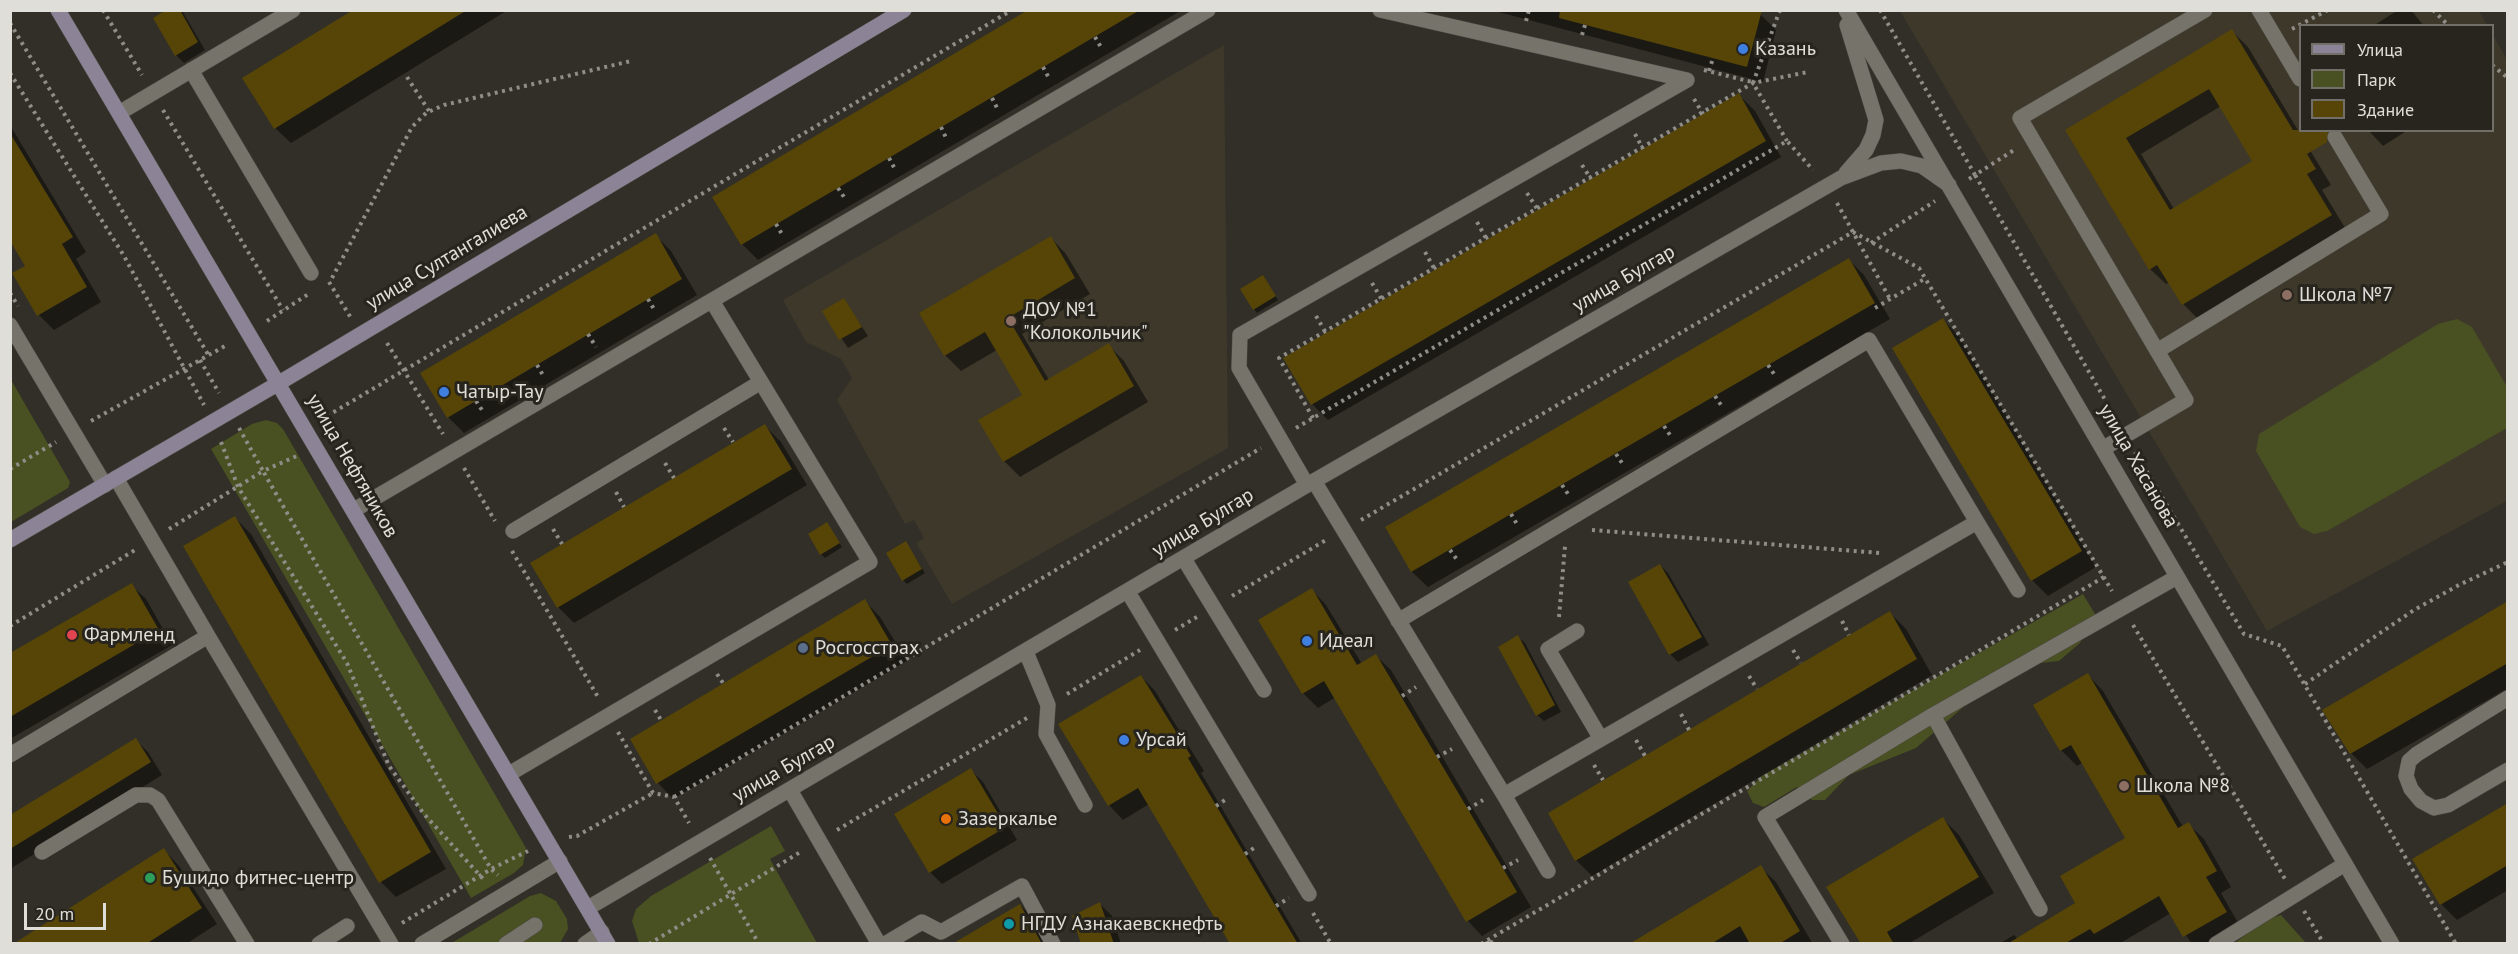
<!DOCTYPE html>
<meta charset="utf-8">
<style>
body{margin:0}
#map{position:relative;width:2518px;height:954px;overflow:hidden;background:#312f27;font-family:"PT Sans",sans-serif}
canvas{display:block}
.frame{position:absolute;inset:0;border:12px solid #e0ded9;pointer-events:none}
.legend{position:absolute;left:2299px;top:24px;width:195px;height:108px;box-sizing:border-box;background:#27251d;border:2px solid #716f68;margin:0;padding:8px 10px;list-style:none;font-size:18px;color:#e0ded9}
.legend li{display:flex;align-items:center;gap:12px;height:30px}
.legend b{width:30px;border:2px solid #716f68}
.scale{position:absolute;left:24px;top:903px;width:82px;height:27px;box-sizing:border-box;border:3px solid #e0ded9;border-top:0;padding-left:8px;font-size:18px;line-height:21px;white-space:nowrap;color:#e0ded9;-webkit-text-stroke:4px #27251d;paint-order:stroke}
</style>
<div id="map">
<canvas width="2518" height="954"></canvas>
<div class="frame"></div>
<ul class="legend">
<li><b style="height:8px;background:#8c8496"></b>Улица</li>
<li><b style="height:16px;background:#495021"></b>Парк</li>
<li><b style="height:16px;background:#564507"></b>Здание</li>
</ul>
<div class="scale">20 m</div>
</div>
<script>
const context = document.querySelector('canvas').getContext('2d');
context.lineJoin = 'round';
function paint(path, color) {
  context.fillStyle = color;
  context.fill(path, 'evenodd');
}
function shape(rows) {
  const path = new Path2D();
  for (const r of rows) {
    path.moveTo(r[0], r[1]);
    for (let i = 2; i < r.length; i += 2) path.lineTo(r[i], r[i + 1]);
  }
  return path;
}
function stroke(path, color, width, dash) {
  context.strokeStyle = color;
  context.lineWidth = width;
  context.lineCap = dash ? 'butt' : 'round';
  context.setLineDash(dash || []);
  context.stroke(path);
}
function drawText(font, color, halo, rows, align = 'center') {
  context.font = font + ' "PT Sans",sans-serif';
  context.lineWidth = 6;
  context.setLineDash([]);
  context.textBaseline = 'middle';
  context.strokeStyle = halo;
  context.fillStyle = color;
  for (const [text, x, y, turn = 0] of rows) {
    context.save();
    context.translate(x, y);
    context.rotate((+turn || 0) * Math.PI / 180);
    context.textAlign = isNaN(turn) ? turn : align;
    if (halo) context.strokeText(text, 0, 0);
    context.fillText(text, 0, 0);
    context.restore();
  }
}
const built = shape([
 [1900,11,2479,11,2487,25,2300,26,2300,130,2492,130,2493,35,2508,62,2507,501,2267,631],
 [1224,45,1228,448,952,604,916,543,924,538,914,520,905,524,837,400,852,378,841,359,806,342,783,300]
]);
const green = shape([
 [2457,319,2472,327,2507,387,2507,428,2327,531,2314,534,2300,527,2256,451,2259,434,2438,324],
 [10,378,70,482,68,488,11,522],
 [266,420,277,423,283,429,526,848,523,865,514,873,471,898,211,449,252,424],
 [2083,594,2095,614,2080,643,2059,661,2011,666,1916,748,1849,775,1825,800,1812,800,1797,787,1764,807,1753,803,1747,791,1762,776],
 [771,826,785,851,770,859,817,943,639,943,632,921,636,909,651,896],
 [541,893,556,901,567,919,568,929,560,943,450,944,530,896],
 [2281,915,2306,943,2234,944,2262,921]
]);
const shadow = shape([
 [169,10,181,10,184,14,205,50,184,63,176,55],
 [355,10,508,10,291,143,275,128],
 [1031,10,1182,10,758,260,742,244],
 [1491,10,1745,10,1760,14,1776,30,1763,82],
 [2398,10,2411,10,2424,26,2373,26],
 [2232,31,2248,47,2331,185,2322,190,2347,231,2199,320,2183,304,2170,282,2166,284,2150,269,2067,130],
 [2221,106,2254,162,2174,209,2141,154],
 [1739,95,1755,111,1781,157,1328,420,1312,404],
 [10,125,86,252,76,259,101,302,54,330,39,315,14,274,27,266,10,239],
 [2368,130,2408,130,2383,146],
 [655,235,671,251,697,295,464,433,448,417],
 [1051,238,1066,254,1090,294,1022,334,1049,380,1108,345,1124,361,1148,402,1020,477,1004,461,981,420,1024,395,997,350,961,371,945,355],
 [1849,260,1864,275,1890,319,1428,587,1412,572,1387,528],
 [1263,277,1278,300,1257,313,1254,309],
 [844,300,868,336,848,348,824,312],
 [1943,320,1959,336,2096,567,2048,596,2032,580],
 [765,426,781,442,807,485,574,623,558,607],
 [235,518,251,534,446,869,396,897,381,882],
 [830,528,842,547,825,558,821,554],
 [906,543,925,573,907,584,903,580],
 [1660,565,1668,573,1709,645,1678,662,1670,654],
 [131,585,146,599,172,645,10,739,10,655],
 [1312,590,1326,605,1362,664,1376,656,1391,670,1531,907,1482,936,1468,921,1336,697,1318,708,1303,693],
 [865,601,880,617,907,661,673,799,658,783,632,739],
 [2508,603,2508,688,2367,769,2351,753,2324,710],
 [1890,613,1906,629,1932,675,1592,876,1576,860],
 [1518,637,1525,643,1561,712,1544,721,1537,715],
 [2088,675,2103,691,2183,827,2188,824,2204,839,2231,887,2221,893,2241,928,2214,944,2192,944,2171,913,2119,944,1999,944,2014,935,2018,939,2077,904,2127,839,2083,762,2077,766,2061,750],
 [1141,676,1155,691,1204,771,1201,773,1302,944,1232,944,1149,804,1123,820,1109,805],
 [136,740,148,752,162,775,10,869,10,817],
 [971,770,983,782,1017,840,942,884,930,872],
 [2508,804,2508,890,2457,920,2441,904],
 [1943,819,1959,835,1994,893,1908,944,1863,944],
 [164,850,179,866,217,924,186,944,42,944],
 [1760,867,1776,882,1813,944,1631,944],
 [1100,904,1112,916,1121,944,1083,944],
 [1020,905,1036,921,1049,944,955,944]
]);
const building = shape([
 [166,10,180,10,198,42,175,56,153,18],
 [353,10,467,10,274,129,242,78],
 [1028,10,1140,10,741,245,712,197],
 [1560,10,1762,10,1747,67,1559,18],
 [2232,29,2293,130,2328,130,2327,142,2307,154,2316,169,2307,174,2332,215,2182,305,2157,265,2149,270,2065,130],
 [2209,89,2252,161,2170,210,2126,138],
 [1739,93,1766,141,1311,405,1283,358],
 [10,133,73,237,62,244,87,287,37,316,12,273,25,266,10,241],
 [656,233,682,279,447,418,420,373],
 [1051,236,1075,278,1008,318,1045,381,1109,343,1134,386,1003,462,978,420,1022,395,985,332,944,356,919,313],
 [1849,258,1875,303,1411,572,1385,527],
 [1263,275,1276,296,1253,310,1240,289],
 [844,298,862,327,839,340,822,311],
 [1943,318,2082,551,2031,581,1892,348],
 [765,424,792,469,557,608,530,563],
 [235,516,431,852,379,883,183,546],
 [827,522,840,543,820,555,808,534],
 [906,541,922,569,902,581,886,553],
 [1660,564,1702,637,1669,655,1628,582],
 [132,583,159,630,10,717,10,653],
 [1312,588,1357,665,1376,654,1517,892,1466,922,1324,681,1302,694,1258,620],
 [865,599,892,645,656,784,630,739],
 [2508,601,2508,663,2350,754,2322,710],
 [1890,611,1917,659,1575,861,1548,813],
 [1518,635,1555,705,1536,716,1498,647],
 [2088,673,2178,828,2189,822,2217,871,2206,877,2227,912,2183,937,2159,896,2094,934,2090,929,2064,944,2007,944,2075,903,2060,876,2125,838,2071,745,2060,751,2033,705],
 [1141,675,1191,756,1188,758,1298,944,1230,944,1138,788,1108,806,1058,724],
 [136,738,151,762,10,849,10,815],
 [971,768,1006,827,929,873,894,814],
 [2508,803,2508,865,2440,905,2412,859],
 [1943,817,1979,877,1887,932,1894,944,1861,944,1826,887],
 [164,848,202,908,146,944,13,944],
 [1761,865,1800,931,1779,944,1750,944,1740,926,1711,944,1629,944],
 [1100,902,1114,944,1081,944,1072,916],
 [1020,904,1042,944,952,944]
]);
const path = shape([
 [103,10,142,75],
 [1780,10,1753,83,1787,141],
 [1880,10,1975,175,2014,150],
 [2433,10,2449,26],
 [1526,21,1529,10],
 [10,23,209,356],
 [2292,29,2328,10],
 [1582,35,1585,25],
 [1095,37,1102,49],
 [2492,65,2508,78],
 [1043,67,1050,80],
 [1704,70,1752,82],
 [1709,71,1713,58],
 [10,73,124,256,204,405],
 [407,77,429,111],
 [992,98,998,110],
 [1694,99,1703,114],
 [163,110,283,310],
 [941,127,947,140],
 [1635,134,1643,149],
 [889,158,896,171],
 [1582,165,1591,179],
 [1969,179,1975,175,2115,417],
 [838,188,846,200],
 [1527,193,1538,210],
 [1837,203,1890,299],
 [1477,222,1487,240],
 [776,224,783,236],
 [1871,243,1935,201],
 [1425,252,1435,270],
 [332,278,412,127,426,113,444,105,631,61],
 [329,282,351,318],
 [1372,283,1382,300],
 [10,293,18,306],
 [648,299,655,311],
 [1875,308,1926,278],
 [1316,316,1326,333],
 [267,321,310,293],
 [588,334,596,347],
 [387,343,443,434],
 [200,360,219,393],
 [537,365,544,377],
 [1768,365,1774,374],
 [1715,396,1721,405],
 [476,401,482,410],
 [327,416,1012,10],
 [1313,418,1279,358,1753,83,1808,72],
 [91,421,225,346],
 [1664,426,1670,435],
 [239,428,263,471,299,455],
 [724,428,733,442],
 [1296,428,1787,141,1813,170],
 [221,442,238,487,347,663,389,766,424,814,485,881],
 [2135,452,2244,634,2282,646,2456,944],
 [1616,454,1622,463],
 [665,463,674,478],
 [464,468,495,521],
 [10,469,56,442],
 [1562,485,1570,497],
 [616,492,624,507],
 [1511,514,1518,526],
 [1361,520,1853,232,1919,268,2112,591],
 [169,529,263,471,491,869,498,875],
 [553,529,562,544],
 [1592,530,1880,553],
 [1450,550,1458,561],
 [512,551,598,697],
 [1232,596,1326,540],
 [1559,617,1565,546],
 [1842,621,1849,635],
 [2133,625,2285,879],
 [10,626,135,550],
 [1175,630,1197,617],
 [1793,650,1801,663],
 [717,674,723,683],
 [1749,676,1757,689],
 [2305,684,2414,610,2459,585,2508,562],
 [1067,694,1140,650],
 [1402,696,1416,687],
 [655,710,661,720],
 [1681,714,1689,730],
 [618,732,653,793,674,797,689,823],
 [1636,740,1645,756],
 [1437,757,1452,749],
 [1594,765,1603,780],
 [674,797,1261,448],
 [1216,806,1228,798],
 [1468,809,1483,800],
 [837,830,1027,718],
 [569,837,577,836,653,793],
 [1245,854,1257,846],
 [710,858,759,944],
 [1503,868,1518,860],
 [1276,906,1289,898],
 [2304,911,2324,944],
 [1313,913,1331,944],
 [402,923,491,869,528,851],
 [649,944,802,851],
 [1481,944,2104,577],
 [1488,944,1487,940,1495,944]
]);
const lane = shape([
 [2259,10,2300,79],
 [191,70,311,273],
 [119,113,293,10],
 [10,325,105,485],
 [2157,351,2381,214,2335,137],
 [2104,448,2186,400,2020,118,2205,10],
 [1314,481,1504,795,1977,522,1869,340,1398,621],
 [1307,485,1239,368,1240,335,1687,80,1380,10],
 [354,510,1208,10],
 [1977,522,2018,590],
 [513,531,761,382],
 [1184,559,1264,690],
 [1128,592,1309,894],
 [1577,631,1548,649,1601,739],
 [208,636,391,944],
 [1026,652,1048,705,1046,734,1085,805],
 [2508,698,2417,754,2409,761,2406,776,2411,789,2421,801,2434,808,2448,805,2508,770],
 [1933,715,2040,909],
 [10,755,208,636,116,478],
 [509,774,870,562,712,301],
 [790,790,879,944],
 [1504,795,1548,871],
 [42,852,136,795,150,795,158,800,247,944],
 [319,944,347,926],
 [885,944,922,922,941,932,1022,886,1053,944],
 [1842,944,1765,817,1933,715,2177,577],
 [2216,944,2345,864]
]);
const street = shape([
 [1846,10,2392,944],
 [1846,173,1866,150,1873,135,1876,120,1847,25],
 [588,908,1314,481,1841,178,1881,163,1901,161,1922,166,1949,185],
 [422,944,560,861],
 [506,944,535,925],
 [585,944,602,932]
]);
const secondary = shape([
 [58,10,608,944],
 [10,540,279,383,904,10]
]);
const markers = [
 [1743,49,6,"#3f7fe0"],
 [2287,295,6,"#8d6e63"],
 [1011,321,6,"#8d6e63"],
 [444,392,6,"#3f7fe0"],
 [72,635,6,"#e0444e"],
 [1307,641,6,"#3f7fe0"],
 [803,648,6,"#5c6f8a"],
 [1124,740,6,"#3f7fe0"],
 [2124,786,6,"#8d6e63"],
 [946,819,6,"#e8710a"],
 [150,878,6,"#2e9e5b"],
 [1009,924,6,"#0f9aa8"]
];
const poiNames = [
 ["Казань",1755,49],
 ["Школа №7",2299,295],
 ["ДОУ №1",1023,310],
 ["\"Колокольчик\"",1023,333],
 ["Чатыр-Тау",456,392],
 ["Фармленд",84,635],
 ["Идеал",1319,641],
 ["Росгосстрах",815,648],
 ["Урсай",1136,740],
 ["Школа №8",2136,786],
 ["Зазеркалье",958,819],
 ["Бушидо фитнес-центр",162,878],
 ["НГДУ Азнакаевскнефть",1021,924]
];
const streetNames = [
 ["улица Султангалиева",447,258,-31],
 ["улица Булгар",1624,279,-30],
 ["улица Нефтяников",352,466,60],
 ["улица Хасанова",2138,466,60],
 ["улица Булгар",1203,523,-31],
 ["улица Булгар",784,769,-30]
];
paint(built, '#3d382a');
paint(green, '#495021');
paint(shadow, '#0007');
paint(building, '#564507');
stroke(lane, '#4d4b44', 16);
stroke(street, '#4d4b44', 16);
stroke(secondary, '#4d4b44', 16);
stroke(path, '#8f8d87', 4, [3, 4.5]);
stroke(lane, '#76736a', 15);
stroke(street, '#76736a', 15);
stroke(secondary, '#8c8496', 15);
for (const [x, y, r, color] of markers) {
  const dot = new Path2D();
  dot.arc(x, y, r, 0, 2 * Math.PI);
  context.fillStyle = color;
  context.fill(dot);
  stroke(dot, '#27251d', 2);
}
drawText('20px', '#e0ded9', '#27251d', poiNames, 'left');
drawText('20px', '#e0ded9', '#27251d', streetNames);
</script>
